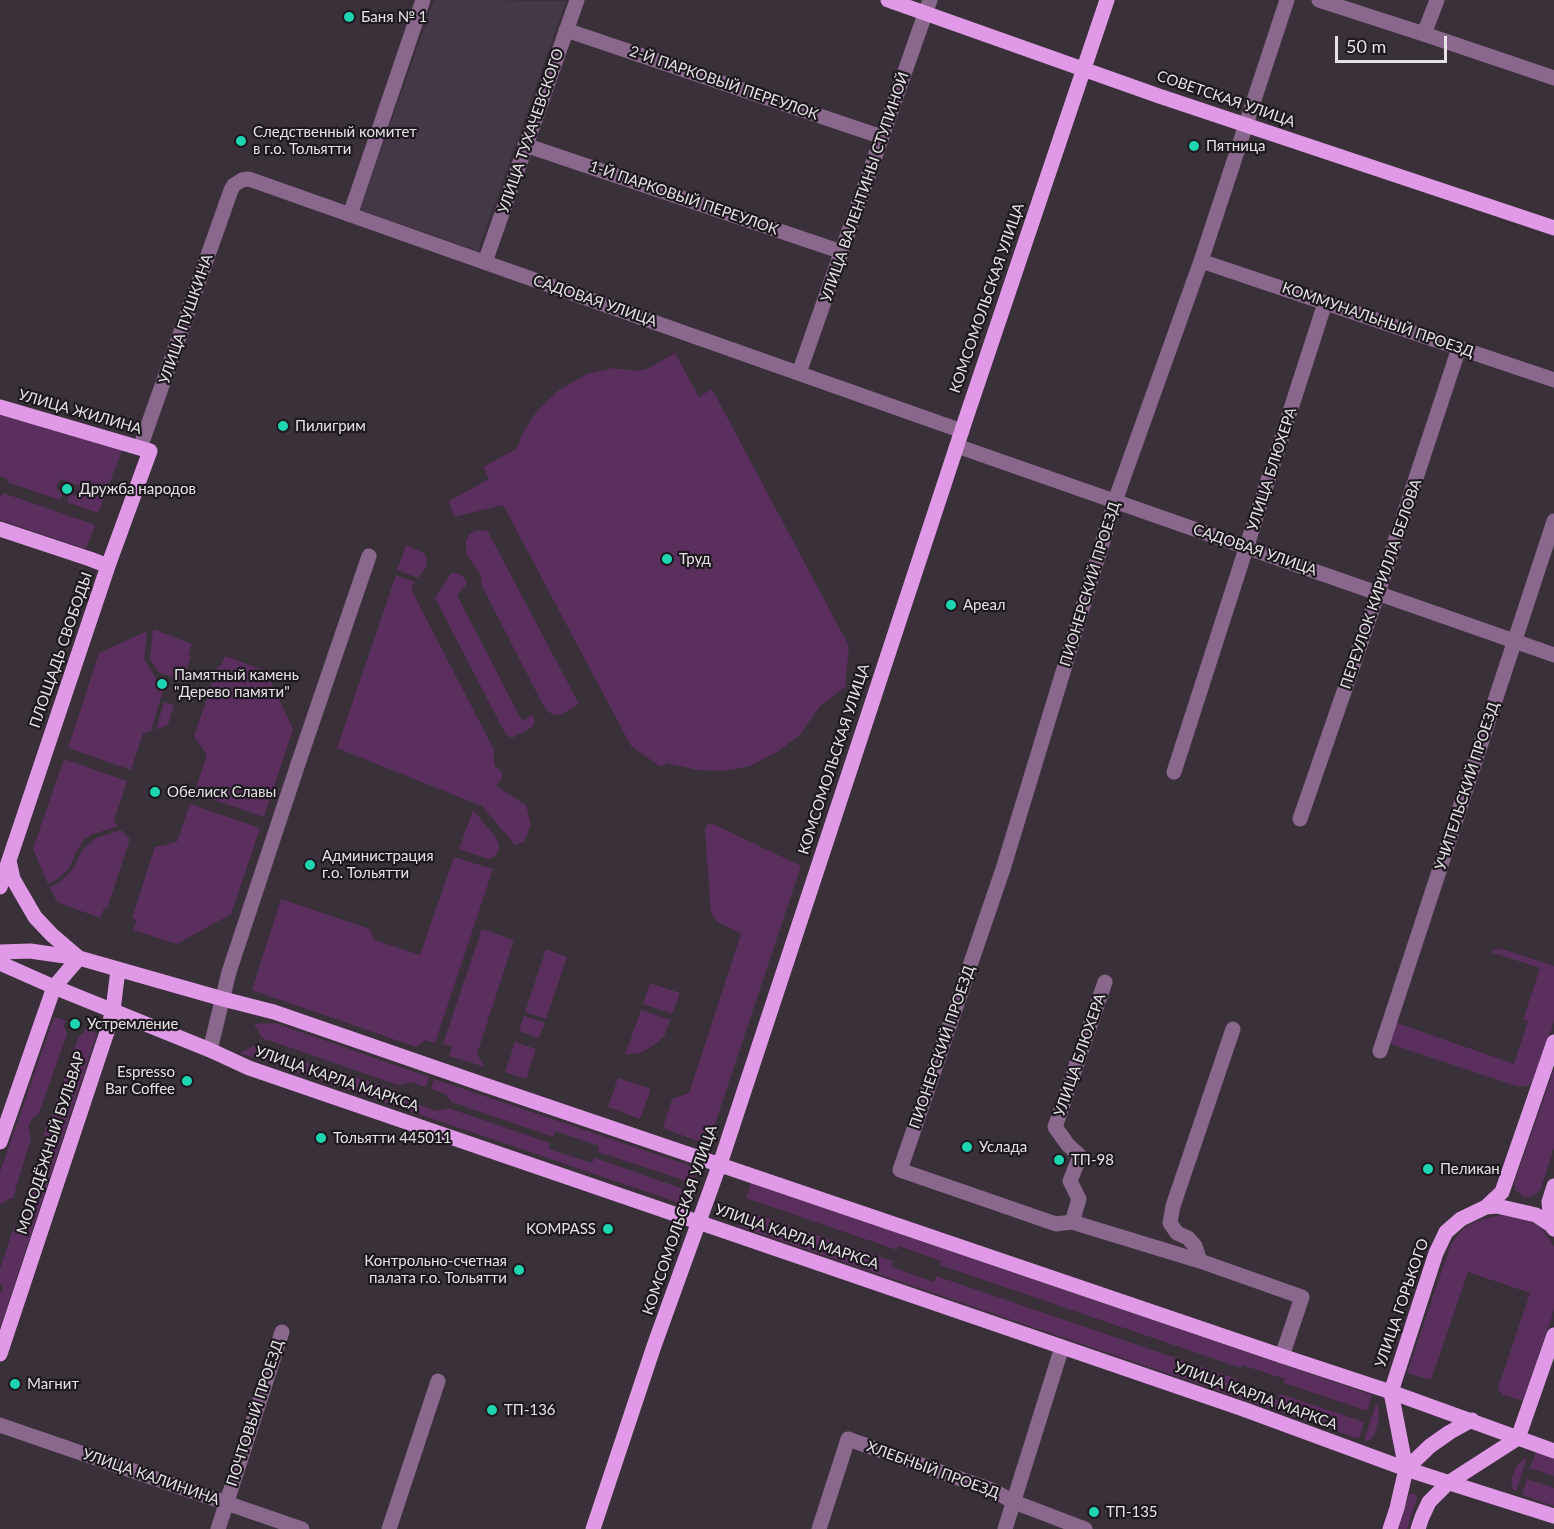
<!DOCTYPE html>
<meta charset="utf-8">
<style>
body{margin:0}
#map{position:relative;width:1554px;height:1529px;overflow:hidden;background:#393039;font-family:Lato,sans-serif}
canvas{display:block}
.scale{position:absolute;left:1335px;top:36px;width:112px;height:27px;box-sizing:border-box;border:3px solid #e6e1e7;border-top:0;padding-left:8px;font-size:18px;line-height:21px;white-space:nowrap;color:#e6e1e7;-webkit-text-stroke:4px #1d191e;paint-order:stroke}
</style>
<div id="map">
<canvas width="1554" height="1529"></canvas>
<div class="scale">50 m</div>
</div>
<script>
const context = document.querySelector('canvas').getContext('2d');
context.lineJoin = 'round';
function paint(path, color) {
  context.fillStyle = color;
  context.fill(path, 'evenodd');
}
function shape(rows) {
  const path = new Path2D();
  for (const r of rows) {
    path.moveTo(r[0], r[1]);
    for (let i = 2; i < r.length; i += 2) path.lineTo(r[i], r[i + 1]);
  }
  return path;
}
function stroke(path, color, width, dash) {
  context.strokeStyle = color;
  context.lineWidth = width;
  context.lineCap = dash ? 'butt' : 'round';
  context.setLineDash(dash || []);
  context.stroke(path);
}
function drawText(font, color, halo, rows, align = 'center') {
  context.font = font + ' Lato,sans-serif';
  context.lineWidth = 4.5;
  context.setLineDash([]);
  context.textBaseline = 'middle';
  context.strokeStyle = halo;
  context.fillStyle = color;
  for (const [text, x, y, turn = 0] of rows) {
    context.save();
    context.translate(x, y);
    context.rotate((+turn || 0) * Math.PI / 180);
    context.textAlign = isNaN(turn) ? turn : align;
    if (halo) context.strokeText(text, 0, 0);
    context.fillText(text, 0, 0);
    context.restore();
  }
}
const built = shape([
 [434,0,566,1,478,251,360,210]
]);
const green = shape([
 [675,353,699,397,712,389,849,646,845,687,820,706,800,735,777,752,750,766,723,771,697,770,668,763,661,767,631,746,503,505,454,517,449,501,489,479,483,467,516,449,524,431,537,411,559,390,587,374,613,368,637,371,647,369],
 [0,415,123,448,98,513,67,502,69,494,76,496,80,486,60,479,56,489,63,492,60,500,7,482,7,479,0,476],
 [3,493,93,524,95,526,86,549,0,520,0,496,2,496],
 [487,530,579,704,562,714,556,715,550,713,544,707,481,584,481,576,466,553,466,541,469,535,475,531],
 [406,545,424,553,426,556,427,565,418,578,397,570],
 [451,573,456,573,461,575,466,580,466,585,457,595,522,721,533,715,535,722,532,727,512,738,506,735,435,598],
 [396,575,415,582,411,589,494,750,494,765,499,769,502,773,502,779,496,786,526,805,531,825,524,842,515,845,482,806,337,748],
 [153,629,192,644,188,655,191,656,183,681,158,672,150,659],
 [147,631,144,659,163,690,151,731,143,733,131,770,68,748,99,653],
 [225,656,266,671,293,729,264,817,194,793,207,755,194,736,218,666,221,666],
 [164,702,174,705,168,725,156,730],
 [64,759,127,781,114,820,118,826,93,834,84,840,77,850,68,870,57,879,48,884,33,849],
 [190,804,260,828,231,914,177,944,133,930,137,920,132,918,155,847,177,842],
 [473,810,495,836,498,843,499,848,497,854,492,858,488,859,459,849],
 [711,823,801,866,708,1145,663,1128,672,1099,689,1093,741,934,718,922,711,914,705,829,707,825],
 [121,830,130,839,107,909,104,908,100,918,57,902,50,887,60,882,72,870,83,849,96,838],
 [454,857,493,869,435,1043,425,1040,416,1047,252,990,281,899,370,929,374,940,420,955],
 [482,929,514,940,477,1054,485,1067,449,1056,452,1047,443,1044],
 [1499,948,1554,966,1554,1022,1533,1081,1530,1085,1519,1087,1387,1043,1394,1022,1514,1064,1528,1021,1523,1020,1540,968,1490,952],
 [546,949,567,957,546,1019,525,1012],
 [650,983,680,993,672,1014,643,1004],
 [641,1010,670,1020,664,1037,654,1045,640,1053,625,1055],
 [524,1016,545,1023,539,1038,519,1031],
 [54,1017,66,1021,64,1026,67,1034,39,1113,31,1120,28,1127,31,1138,13,1198,8,1199,2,1204,0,1203,0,1172],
 [275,1023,429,1077,426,1087,411,1082,398,1085,262,1038,254,1024],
 [85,1029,97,1033,0,1329,0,1293,3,1289,0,1283,0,1269,14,1227,21,1226,27,1218,28,1209,24,1203,42,1149,45,1129,52,1114,79,1036,83,1033],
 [515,1042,536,1049,526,1079,505,1072],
 [254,1046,396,1090,400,1098,437,1111,448,1108,550,1143,549,1149,592,1163,595,1158,689,1191,685,1205,240,1053],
 [1554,1069,1554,1148,1540,1191,1532,1196,1524,1197,1515,1190,1514,1183],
 [618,1078,651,1089,640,1119,608,1107],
 [434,1079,697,1168,692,1183,598,1152,599,1146,555,1131,553,1137,452,1102,445,1094,431,1089],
 [751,1183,1372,1395,1367,1411,1284,1383,1285,1379,1242,1365,1241,1368,940,1265,941,1261,899,1246,897,1250,746,1198],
 [743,1210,893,1261,892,1267,934,1282,936,1276,1237,1379,1235,1386,1278,1400,1280,1394,1364,1422,1359,1439,738,1226],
 [1502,1215,1522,1218,1534,1223,1542,1229,1554,1246,1554,1310,1523,1401,1503,1395,1498,1389,1499,1385,1530,1293,1468,1272,1431,1380,1407,1373,1451,1244,1461,1231,1467,1226,1483,1219],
 [1376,1404,1379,1409,1379,1417,1377,1427,1375,1434,1370,1440,1364,1441],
 [1536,1452,1554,1458,1554,1476,1530,1468],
 [1527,1457,1516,1492,1513,1489,1511,1481,1516,1467,1519,1463],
 [1527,1479,1554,1488,1554,1506,1522,1495],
 [1412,1493,1416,1495,1417,1498,1407,1529,1398,1529,1409,1495]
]);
const minor = shape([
 [1319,0,1424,34,1554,78],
 [566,30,882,137],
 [1424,34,1437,0],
 [525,145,842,252],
 [350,215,423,0],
 [1201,261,1554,380],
 [485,262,577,0],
 [799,373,930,0],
 [957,446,1554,655],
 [140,448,231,190,234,185,242,180,249,179,962,431],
 [1174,772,1325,303],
 [1300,819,1378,593,1459,348],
 [210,1050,229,972,298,764,369,556],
 [1380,1051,1554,521],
 [1072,1222,1079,1199,1070,1181,1080,1156,1068,1145,1055,1127,1105,982],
 [1200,1261,1195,1246,1188,1238,1177,1233,1170,1223,1173,1206,1233,1029],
 [1282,1356,1302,1297,1200,1261,1072,1222,1056,1224,900,1170,1003,869,1115,501,1201,261,1287,0],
 [0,1425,302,1529],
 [218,1529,282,1332],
 [389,1529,438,1381],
 [819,1529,848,1439,992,1490,1014,1502,1085,1529],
 [1005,1529,1062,1347]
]);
const major = shape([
 [888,0,1159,96,1554,228],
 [0,407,150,451,108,566,0,887],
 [0,529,90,559,108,566],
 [0,952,30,951,79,958,223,999,274,1012,488,1086,1282,1356,1391,1392,1554,1451],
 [0,963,54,987,210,1050,249,1068,1243,1409,1406,1469,1554,1516],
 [0,1142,54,987,79,958,52,935,35,917,13,879,9,861],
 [1554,1186,1549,1202,1551,1225,1554,1229],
 [1486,1207,1497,1206,1536,1215,1551,1225],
 [0,1354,107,1032,113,1010,118,970],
 [1406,1469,1430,1446,1450,1432,1472,1420],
 [593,1529,654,1346,723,1155,966,418,1107,0],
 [1390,1529,1397,1508,1406,1469,1391,1392,1436,1253,1446,1232,1461,1219,1486,1207,1502,1192,1554,1042],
 [1418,1529,1422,1517,1429,1502,1448,1483,1518,1438,1554,1335]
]);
const markers = [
 [349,17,6,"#1ed5b1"],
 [241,141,6,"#1ed5b1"],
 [1194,146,6,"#1ed5b1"],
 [283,426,6,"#1ed5b1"],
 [67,489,6,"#1ed5b1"],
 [667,559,6,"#1ed5b1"],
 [951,605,6,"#1ed5b1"],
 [162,684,6,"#1ed5b1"],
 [155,792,6,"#1ed5b1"],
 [310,865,6,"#1ed5b1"],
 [75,1024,6,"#1ed5b1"],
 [187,1081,6,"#1ed5b1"],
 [321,1138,6,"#1ed5b1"],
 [967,1147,6,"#1ed5b1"],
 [1059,1160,6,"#1ed5b1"],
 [1428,1169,6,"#1ed5b1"],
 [608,1229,6,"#1ed5b1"],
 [519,1270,6,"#1ed5b1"],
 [15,1384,6,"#1ed5b1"],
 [492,1410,6,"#1ed5b1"],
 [1094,1512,6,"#1ed5b1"]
];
const poiNames = [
 ["Баня № 1",361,17],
 ["Следственный комитет",253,132],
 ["в г.о. Тольятти",253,149],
 ["Пятница",1206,146],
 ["Пилигрим",295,426],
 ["Дружба народов",79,489],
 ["Труд",679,559],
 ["Ареал",963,605],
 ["Памятный камень",174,675],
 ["\"Дерево памяти\"",174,692],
 ["Обелиск Славы",167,792],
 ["Администрация",322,856],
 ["г.о. Тольятти",322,873],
 ["Устремление",87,1024],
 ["Espresso",175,1072,"right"],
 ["Bar Coffee",175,1089,"right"],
 ["Тольятти 445011",333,1138],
 ["Услада",979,1147],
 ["ТП-98",1071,1160],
 ["Пеликан",1440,1169],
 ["KOMPASS",596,1229,"right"],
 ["Контрольно-счетная",507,1261,"right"],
 ["палата г.о. Тольятти",507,1278,"right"],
 ["Магнит",27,1384],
 ["ТП-136",504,1410],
 ["ТП-135",1106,1512]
];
const streetNames = [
 ["2-Й ПАРКОВЫЙ ПЕРЕУЛОК",724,83,19],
 ["СОВЕТСКАЯ УЛИЦА",1226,99,19],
 ["УЛИЦА ТУХАЧЕВСКОГО",531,131,-71],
 ["УЛИЦА ВАЛЕНТИНЫ СТУПИНОЙ",865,187,-71],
 ["1-Й ПАРКОВЫЙ ПЕРЕУЛОК",684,198,19],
 ["КОМСОМОЛЬСКАЯ УЛИЦА",987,298,-71],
 ["САДОВАЯ УЛИЦА",595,301,19],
 ["УЛИЦА ПУШКИНА",186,319,-71],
 ["КОММУНАЛЬНЫЙ ПРОЕЗД",1378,320,19],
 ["УЛИЦА ЖИЛИНА",80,412,16],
 ["УЛИЦА БЛЮХЕРА",1272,469,-72],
 ["САДОВАЯ УЛИЦА",1255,550,19],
 ["ПИОНЕРСКИЙ ПРОЕЗД",1090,584,-73],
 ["ПЕРЕУЛОК КИРИЛЛА БЕЛОВА",1381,584,-71],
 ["ПЛОЩАДЬ СВОБОДЫ",61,650,-71],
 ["КОМСОМОЛЬСКАЯ УЛИЦА",834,759,-72],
 ["УЧИТЕЛЬСКИЙ ПРОЕЗД",1467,786,-72],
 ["ПИОНЕРСКИЙ ПРОЕЗД",942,1047,-71],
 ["УЛИЦА БЛЮХЕРА",1080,1055,-71],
 ["УЛИЦА КАРЛА МАРКСА",337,1079,19],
 ["МОЛОДЁЖНЫЙ БУЛЬВАР",51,1143,-72],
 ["КОМСОМОЛЬСКАЯ УЛИЦА",680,1220,-71],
 ["УЛИЦА КАРЛА МАРКСА",797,1237,19],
 ["УЛИЦА ГОРЬКОГО",1402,1303,-71],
 ["УЛИЦА КАРЛА МАРКСА",1256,1396,20],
 ["ПОЧТОВЫЙ ПРОЕЗД",255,1413,-72],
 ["ХЛЕБНЫЙ ПРОЕЗД",933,1470,20],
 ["УЛИЦА КАЛИНИНА",151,1477,19]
];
paint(built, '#453846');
paint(green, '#5a2f5e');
stroke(minor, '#8a678c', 15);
stroke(major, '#e099e6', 15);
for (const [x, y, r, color] of markers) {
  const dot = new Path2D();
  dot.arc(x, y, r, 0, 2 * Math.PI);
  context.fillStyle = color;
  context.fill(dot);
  stroke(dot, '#1d191e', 2);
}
drawText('15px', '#e6e1e7', '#1d191e', poiNames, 'left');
drawText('15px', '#e6e1e7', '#1d191e', streetNames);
</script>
